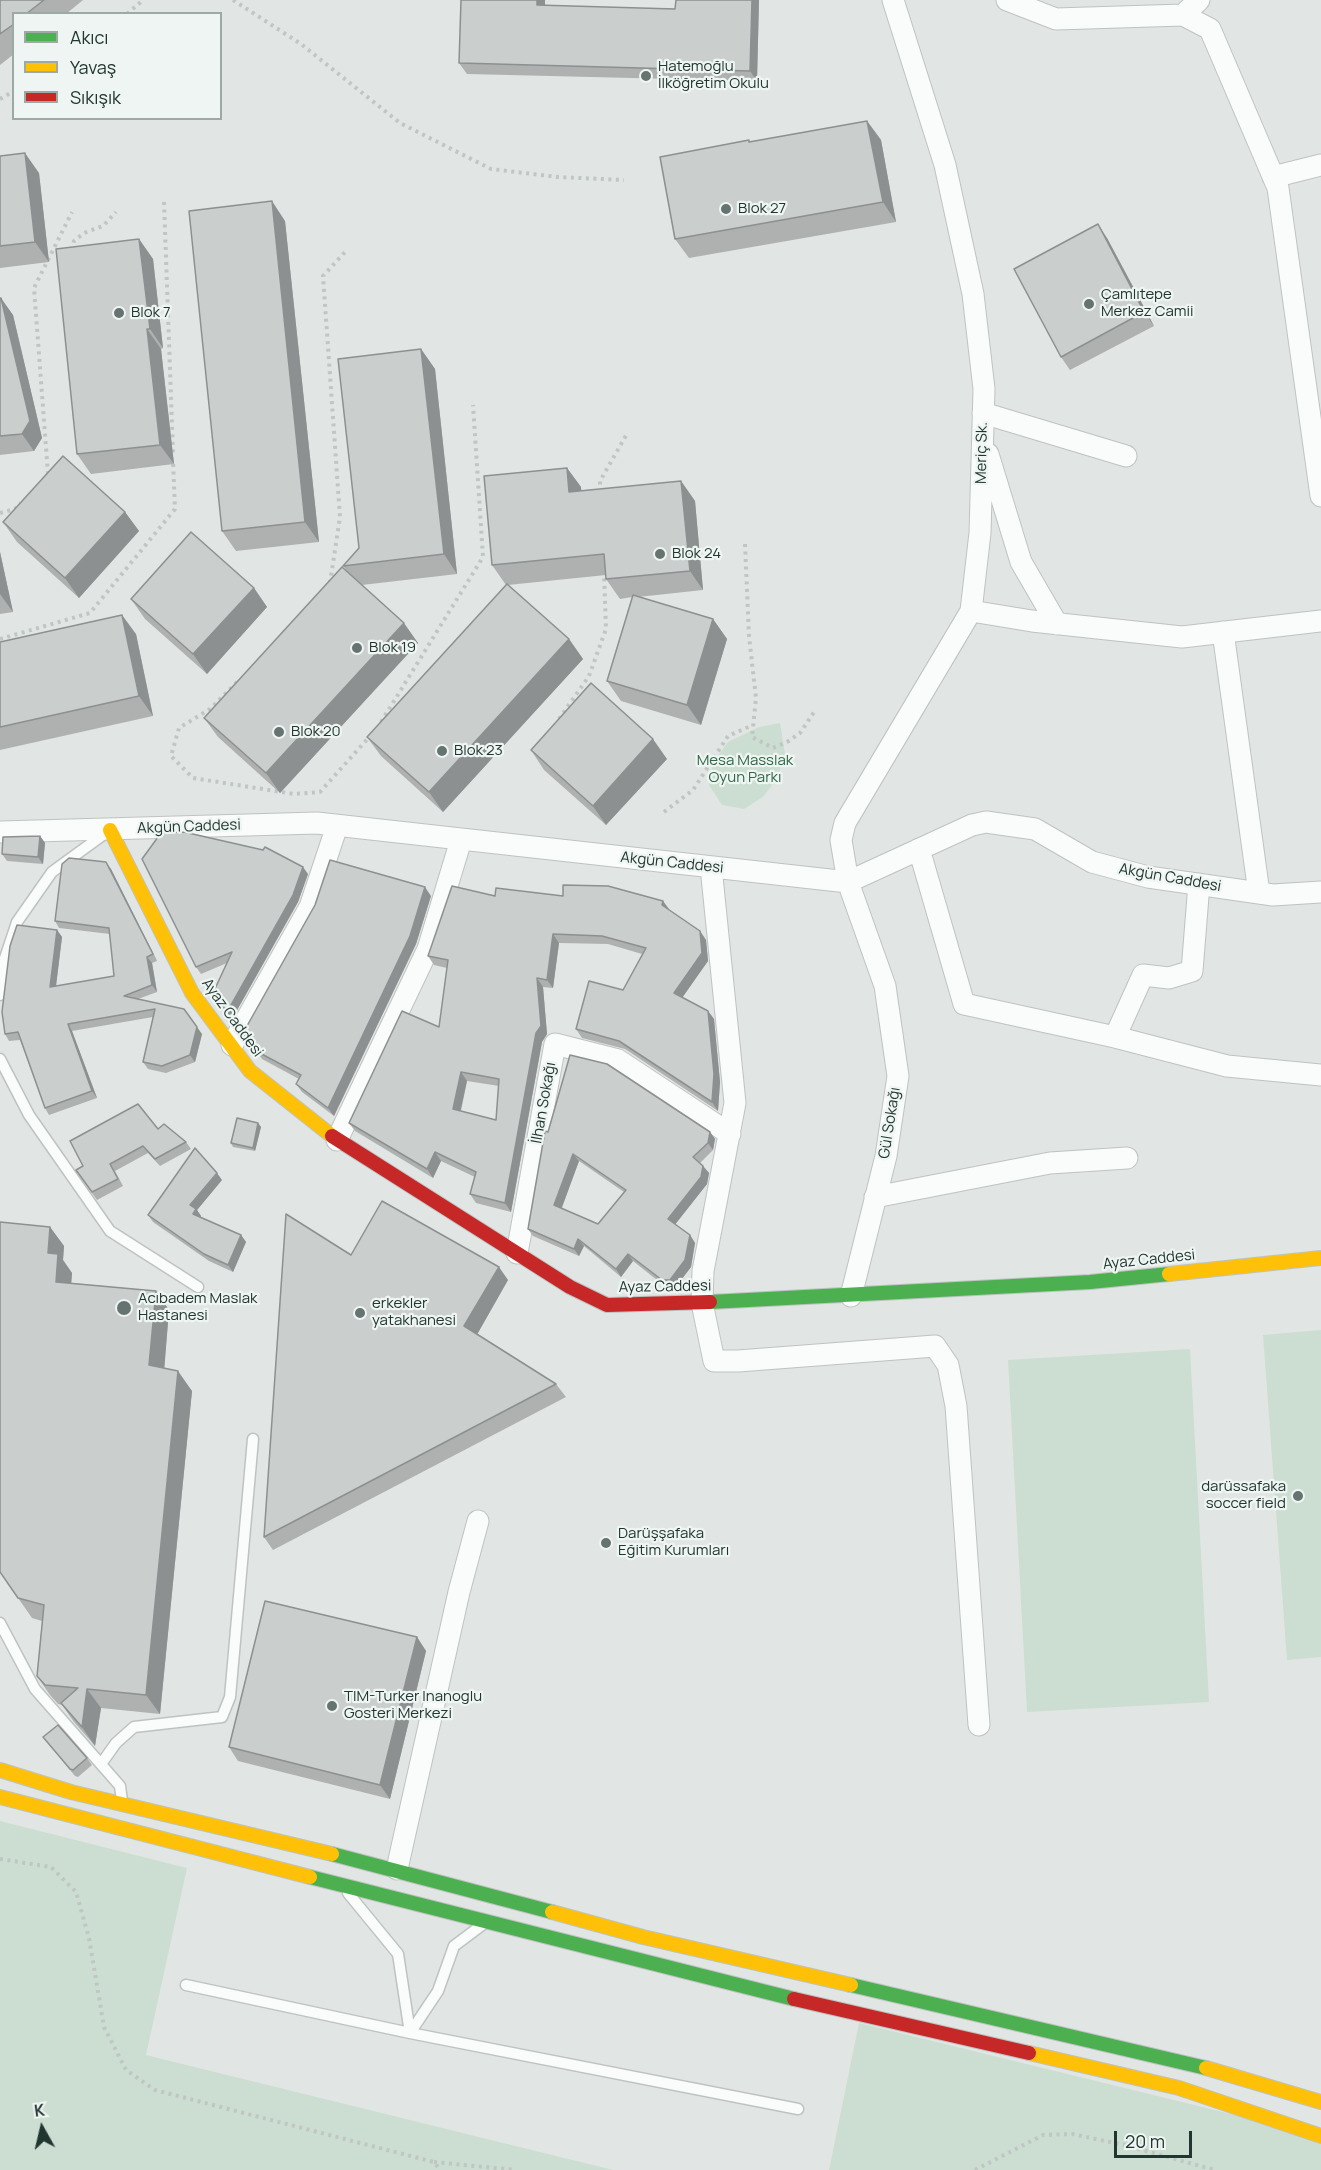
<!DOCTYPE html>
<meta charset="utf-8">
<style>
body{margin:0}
#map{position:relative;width:1321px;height:2170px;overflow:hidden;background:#e1e6e4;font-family:Manrope,sans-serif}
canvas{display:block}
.legend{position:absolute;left:12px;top:12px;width:210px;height:108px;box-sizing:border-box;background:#eef5f2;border:2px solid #9ca9a5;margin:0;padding:8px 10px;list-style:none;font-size:18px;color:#223631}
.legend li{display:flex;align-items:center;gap:12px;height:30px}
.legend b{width:30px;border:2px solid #9ca9a5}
.north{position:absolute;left:12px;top:2098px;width:60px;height:60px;-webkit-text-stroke:4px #eef5f2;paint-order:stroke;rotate:352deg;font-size:16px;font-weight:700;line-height:24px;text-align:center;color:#223631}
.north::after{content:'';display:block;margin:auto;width:21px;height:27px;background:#223631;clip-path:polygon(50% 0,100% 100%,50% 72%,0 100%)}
.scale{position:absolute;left:1114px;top:2131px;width:78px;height:27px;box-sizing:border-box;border:3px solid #223631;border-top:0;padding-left:8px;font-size:18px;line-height:21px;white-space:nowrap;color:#223631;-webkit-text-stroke:4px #eef5f2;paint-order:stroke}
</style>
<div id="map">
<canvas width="1321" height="2170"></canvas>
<ul class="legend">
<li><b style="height:8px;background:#4caf50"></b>Akıcı</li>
<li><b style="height:8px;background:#ffc107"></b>Yavaş</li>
<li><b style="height:8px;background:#c62828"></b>Sıkışık</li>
</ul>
<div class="north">K</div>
<div class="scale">20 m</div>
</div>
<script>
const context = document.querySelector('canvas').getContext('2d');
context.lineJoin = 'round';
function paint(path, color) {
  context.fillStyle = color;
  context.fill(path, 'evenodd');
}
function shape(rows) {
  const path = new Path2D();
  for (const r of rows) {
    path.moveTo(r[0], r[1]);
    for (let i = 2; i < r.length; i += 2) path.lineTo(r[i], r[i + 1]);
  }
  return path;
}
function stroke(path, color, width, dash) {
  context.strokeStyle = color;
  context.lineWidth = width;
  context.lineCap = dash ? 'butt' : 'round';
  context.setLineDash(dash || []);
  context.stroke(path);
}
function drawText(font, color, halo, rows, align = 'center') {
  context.font = font + ' Manrope,sans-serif';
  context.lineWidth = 4.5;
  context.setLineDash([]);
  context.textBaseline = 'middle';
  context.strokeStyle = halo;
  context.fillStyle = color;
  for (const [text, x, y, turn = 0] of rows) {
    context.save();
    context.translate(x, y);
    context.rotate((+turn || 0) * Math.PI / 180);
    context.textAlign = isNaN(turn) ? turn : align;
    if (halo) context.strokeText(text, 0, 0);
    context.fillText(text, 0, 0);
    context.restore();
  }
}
const green = shape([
 [780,723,785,754,777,779,763,797,744,809,722,805,709,785,713,763,728,742,759,727],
 [1321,1330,1321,1657,1287,1660,1263,1335],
 [1190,1349,1209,1702,1027,1712,1008,1360],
 [0,1821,187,1868,146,2055,613,2170,0,2170],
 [859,2023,1321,2136,1321,2170,829,2170]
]);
const path = shape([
 [233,0,301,44,400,123,491,169,558,177,624,180],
 [127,14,143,0],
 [0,99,14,91],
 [164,202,173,453],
 [72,250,74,241,84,233,103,226,116,212],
 [48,474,34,288,72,212],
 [600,492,600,481,628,432],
 [0,513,15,509,21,503],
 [745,544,749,636,756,698,752,737,773,748,787,742,800,733,814,712],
 [330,583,340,517,323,276,345,252],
 [0,639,90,613,175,509,173,460],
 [237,682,210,709,179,728,171,756,193,778,294,794,320,792,371,735],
 [559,719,589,676,606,629,604,572],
 [381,722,483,557,473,405],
 [664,812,693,790,728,736,753,725],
 [0,1859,51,1867,76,1892,89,1938,104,2027,126,2070,155,2090,434,2162,440,2170],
 [434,2162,516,2170],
 [975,2170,1043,2135,1072,2134,1124,2145,1215,2170]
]);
const lane = shape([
 [0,995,4,961,17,922,52,872,107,832],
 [0,1059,29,1115,110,1231,198,1287],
 [0,1623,35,1689,120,1786,122,1801],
 [101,1764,116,1743,134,1727,222,1717,230,1697,253,1439],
 [348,1893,398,1954,410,2033,438,1991,454,1946,482,1925],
 [186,1985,410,2033,798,2109]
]);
const street = shape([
 [1007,0,1056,19,1183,15,1210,29,1278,188,1321,496],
 [1183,15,1199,0],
 [1273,177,1321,165],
 [983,413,1126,456],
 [988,454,1021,562,1057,624],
 [971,611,1032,621,1182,637,1321,621],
 [1223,632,1259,893],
 [0,832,317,823,848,882,972,825,986,822,1035,829,1092,862,1148,877,1273,895,1321,892],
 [919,849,964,1004,1115,1037,1227,1066,1321,1075],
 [711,867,735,1103,703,1271,702,1303,714,1361,738,1361,935,1346,948,1365,956,1406,979,1725],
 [1115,1037,1143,975,1169,978,1192,971,1199,884],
 [232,1045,310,907,337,826],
 [337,1140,428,949,461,840],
 [875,1197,1050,1163,1127,1158],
 [517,1253,555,1044,618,1060,730,1134],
 [851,1296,886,1156,898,1076,885,986,848,882,841,840,845,823,971,611,980,533,984,389,973,294,945,165,893,0],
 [397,1869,459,1592,478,1521]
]);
const fast = shape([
 [710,1302,1090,1282,1169,1274],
 [332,1854,552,1912],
 [310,1877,794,1999],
 [851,1985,1206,2068]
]);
const slow = shape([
 [110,830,192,993,250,1071,332,1136],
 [1169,1274,1321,1258],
 [0,1770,71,1792,332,1854],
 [0,1797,310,1877],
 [552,1912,643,1937,851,1985],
 [1029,2053,1179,2088,1321,2136],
 [1206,2068,1321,2102]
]);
const jam = shape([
 [332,1136,570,1287,607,1305,710,1302],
 [794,1999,1029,2053]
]);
const wall = shape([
 [0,0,83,0,66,14,14,14,14,54,0,65],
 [759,0,757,81,467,74,459,63,545,6,675,9],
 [867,121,881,140,896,222,689,258,675,239,750,142],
 [0,156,39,173,49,262,0,268],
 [285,221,319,542,236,551,222,531],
 [1107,238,1154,326,1070,370,1061,357],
 [139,239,153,259,163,348,161,349,174,464,91,474,77,454],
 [0,298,13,315,42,438,34,451,0,455],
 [421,349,435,369,457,574,362,585,418,643,280,793,218,737,204,718,347,571,343,566,359,548],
 [567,468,581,487,581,491,681,481,695,501,703,590,638,597,713,619,727,639,701,725,621,701,607,681,632,597,620,599,606,579,606,575,508,585,569,639,583,659,443,812,381,756,367,737,506,585,492,565],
 [125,512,139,531,79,598,17,542,3,522],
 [0,552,13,612,0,614],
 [254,588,267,607,207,674,145,619,131,599],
 [136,634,153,716,0,750,0,642],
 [531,750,667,759,606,825,544,770],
 [40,836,45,843,43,864,7,861,2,854],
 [111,869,157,961,152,963,157,992,138,999,202,1034,195,1062,166,1073,148,1069,143,1062,153,1017,72,1031,97,1098,49,1115,45,1108,20,1040,9,1041,5,1034,57,930,62,937,56,986,114,976,110,934,59,928,55,921],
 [308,874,298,902,232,1019,213,993,227,963,201,974,196,967],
 [431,896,416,944,334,1116,302,1092,296,1084,299,1079,262,1059,243,1033],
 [495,896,669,909,669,910,700,931,706,940,708,961,682,997,708,1011,714,1019,720,1082,718,1111,625,1049,582,1038,576,1029,623,990,642,954,608,944,559,943,553,988,543,987,547,1034,542,1042,511,1212,476,1203,470,1194,475,1177,441,1161,433,1178,355,1131,349,1123,439,1027,447,968,434,965,428,956],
 [467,1081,499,1086,496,1120,461,1111],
 [258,1123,261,1127,255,1151,233,1147,231,1143],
 [158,1129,186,1142,191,1149,160,1166,148,1153,115,1171,123,1186,97,1200,76,1170],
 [548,1132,710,1132,715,1139,713,1150,700,1163,703,1166,709,1173,707,1184,675,1224,690,1235,695,1243,691,1267,675,1288,667,1288,633,1261,621,1277,584,1246,579,1256,533,1236,528,1229],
 [579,1161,624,1192,598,1224,561,1208],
 [222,1180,197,1210,201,1216,201,1217,241,1235,246,1242,233,1272,209,1261,153,1222,148,1215],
 [50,1227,64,1246,63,1260,72,1273,71,1283,156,1291,169,1310,164,1368,192,1391,160,1714,101,1708,95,1746,74,1722,62,1705,58,1704,50,1695,37,1676,42,1621,32,1618,0,1572],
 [351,1255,508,1280,477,1334,556,1384,566,1397,273,1550,264,1537],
 [417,1637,426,1651,390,1799,238,1761,229,1747],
 [43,1737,87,1758,92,1765,78,1777,75,1776]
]);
const shadedWall = shape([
 [537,0,545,0,545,16,537,5],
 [752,0,759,0,757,81,750,71],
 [867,121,881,140,896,222,883,202],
 [25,153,39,173,49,262,35,242],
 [272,201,285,221,319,542,305,522],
 [1098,224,1107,238,1154,326,1144,312],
 [139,239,153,259,163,348,150,329],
 [1,298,13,315,42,438,34,451,22,434],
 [147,329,161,349,174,464,160,445],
 [421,349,435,369,457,574,444,554],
 [567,468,581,487,583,512,569,492],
 [681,481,695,501,703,590,690,571],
 [125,512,139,531,79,598,65,578],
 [0,552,13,612,0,594],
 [254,588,267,607,207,674,193,654],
 [122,615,136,634,153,716,139,696],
 [713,619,727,639,701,725,687,705],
 [404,623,418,643,280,793,266,773],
 [569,639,583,659,443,812,429,792],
 [653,739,667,759,606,825,593,806],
 [40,836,45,843,43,864,38,857],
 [106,862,111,869,157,961,153,954],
 [303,867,308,874,298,902,232,1019,227,1012],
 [425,887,431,896,416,944,334,1116,328,1108],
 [663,901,669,909,668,914,662,905],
 [57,930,62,937,55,994,50,987],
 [700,931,706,940,708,961,680,1001,674,993],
 [553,934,559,943,553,988,547,980],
 [147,957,152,963,157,992,152,985],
 [537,978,543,987,547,1034,542,1042,511,1212,505,1203],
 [708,1011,714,1019,720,1082,718,1111,712,1102],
 [68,1024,72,1031,97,1098,92,1091],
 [197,1027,202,1034,195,1062,190,1055],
 [461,1072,467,1081,459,1117,453,1109],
 [258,1123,261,1127,255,1151,253,1148],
 [710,1132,715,1139,713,1150,708,1143],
 [435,1152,441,1161,433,1178,427,1169],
 [573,1154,579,1161,560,1213,554,1205],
 [703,1166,709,1173,707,1184,674,1226,668,1219],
 [217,1173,222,1180,197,1210,201,1216,198,1221,193,1214,190,1205],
 [50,1227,64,1246,63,1260,72,1273,70,1301,56,1282,48,1253],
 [241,1235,246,1242,233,1272,228,1265],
 [690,1235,695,1243,691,1267,675,1288,670,1280],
 [578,1239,584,1246,579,1256,574,1249],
 [628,1254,633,1261,621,1277,616,1269],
 [499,1267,508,1280,474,1340,464,1326],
 [156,1291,169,1310,163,1385,149,1365],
 [178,1371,192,1391,160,1714,146,1695],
 [417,1637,426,1651,390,1799,380,1785],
 [87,1689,101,1708,95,1746,82,1727]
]);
const building = shape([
 [0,0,44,0,26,14,14,14,14,24,0,34,0,0],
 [461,0,537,0,537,5,675,9,676,0,752,0,750,71,459,63,461,0],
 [867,121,883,202,675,239,660,157,749,140,749,142,867,121],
 [25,153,35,242,0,246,0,156,25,153],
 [272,201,305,522,222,531,189,211,272,201],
 [1098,224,1144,312,1061,357,1014,269,1098,224],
 [139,239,150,329,147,329,160,445,77,454,56,249,139,239],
 [0,298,1,298,30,421,22,434,0,436,0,298],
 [421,349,444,554,343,566,359,548,338,359,421,349],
 [63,456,125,512,65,578,3,522,63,456],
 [567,468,569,492,681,481,690,571,606,579,604,554,492,565,484,476,567,468],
 [191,532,254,588,193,654,131,599,191,532],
 [342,567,404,623,266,773,204,718,342,567],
 [507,584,569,639,429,792,367,737,507,584],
 [633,595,713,619,687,705,607,681,633,595],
 [122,615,139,696,0,727,0,642,122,615],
 [591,683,653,739,593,806,531,750,591,683],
 [184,832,263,850,265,847,303,867,293,895,227,1012,213,993,232,952,196,967,142,859,161,833,184,832],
 [40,836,38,857,2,854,3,837,40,836],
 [69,858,106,862,153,954,147,957,152,985,124,996,184,1009,197,1027,190,1055,162,1066,143,1062,155,1009,68,1024,92,1091,45,1108,18,1032,5,1034,2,1012,10,946,17,925,57,930,50,987,114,976,109,928,55,921,62,864,69,858],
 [330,860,425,887,410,936,328,1108,296,1084,301,1075,256,1051,243,1033,315,905,330,860],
 [563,885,608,886,663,901,662,905,700,931,702,953,674,993,708,1011,714,1074,712,1102,619,1041,576,1029,589,981,623,990,646,948,602,936,553,934,547,980,537,978,541,1026,536,1033,505,1203,470,1194,476,1172,435,1152,427,1169,349,1123,402,1011,439,1027,448,960,428,956,452,886,495,896,496,888,563,896,563,885],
 [461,1072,499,1079,496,1120,453,1109,461,1072],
 [570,1055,607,1064,710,1132,708,1143,693,1157,703,1166,701,1177,668,1219,690,1235,685,1260,670,1280,662,1280,628,1254,616,1269,578,1239,574,1249,528,1229,545,1131,548,1132,570,1055],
 [573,1154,626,1190,598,1224,554,1205,573,1154],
 [138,1104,158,1129,164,1124,186,1142,155,1159,143,1146,110,1164,118,1179,92,1192,76,1170,83,1166,70,1141,138,1104],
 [237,1118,258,1123,253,1148,231,1143,237,1118],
 [195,1148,217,1173,190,1205,196,1209,193,1214,241,1235,228,1265,204,1254,148,1215,195,1148],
 [382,1201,499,1267,464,1326,556,1384,264,1537,286,1214,351,1255,382,1201],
 [0,1222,50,1227,48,1253,58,1254,56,1282,156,1291,149,1365,178,1371,146,1695,87,1689,82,1727,61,1703,78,1688,45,1685,37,1676,44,1605,18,1598,0,1572,0,1222],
 [265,1601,417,1637,380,1785,229,1747,265,1601],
 [58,1725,87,1758,73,1770,70,1769,43,1737,58,1725]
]);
const markers = [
 [646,76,6,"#657470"],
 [726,209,6,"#657470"],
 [1089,304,6,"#657470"],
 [119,313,6,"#657470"],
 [660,554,6,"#657470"],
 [357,648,6,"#657470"],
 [279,732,6,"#657470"],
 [442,751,6,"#657470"],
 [124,1308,8,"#657470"],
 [360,1313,6,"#657470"],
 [1298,1496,6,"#657470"],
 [606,1543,6,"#657470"],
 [332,1706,6,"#657470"]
];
const poiNames = [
 ["Hatemoğlu",658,67],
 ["İlköğretim Okulu",658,84],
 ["Blok 27",738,209],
 ["Çamlıtepe",1101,295],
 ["Merkez Camii",1101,312],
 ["Blok 7",131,313],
 ["Blok 24",672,554],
 ["Blok 19",369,648],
 ["Blok 20",291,732],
 ["Blok 23",454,751],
 ["Acıbadem Maslak",138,1299],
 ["Hastanesi",138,1316],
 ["erkekler",372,1304],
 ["yatakhanesi",372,1321],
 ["darüssafaka",1286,1487,"right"],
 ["soccer field",1286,1504,"right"],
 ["Darüşşafaka",618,1534],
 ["Eğitim Kurumları",618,1551],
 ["TIM-Turker Inanoglu",344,1697],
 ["Gosteri Merkezi",344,1714]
];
const streetNames = [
 ["Meriç Sk.",982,453,-89],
 ["Akgün Caddesi",189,827,-2],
 ["Akgün Caddesi",672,863,6],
 ["Akgün Caddesi",1170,878,10],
 ["Ayaz Caddesi",232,1018,54],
 ["İlhan Sokağı",544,1103,-80],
 ["Gül Sokağı",890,1123,-81],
 ["Ayaz Caddesi",1149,1260,-6],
 ["Ayaz Caddesi",665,1287,-1]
];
const parkNames = [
 ["Mesa Masslak",745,761],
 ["Oyun Parkı",745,778]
];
paint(green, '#ccded1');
stroke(lane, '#bec3c1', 13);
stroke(street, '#bec3c1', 23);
stroke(fast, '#bdc3c1', 16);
stroke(slow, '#bdc3c1', 16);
stroke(jam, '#bdc3c1', 16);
stroke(path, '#bfc6c4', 4, [3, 4.5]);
stroke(lane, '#fafbfb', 10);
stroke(street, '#fafbfb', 21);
stroke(fast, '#4caf50', 14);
stroke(slow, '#ffc107', 14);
stroke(jam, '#c62828', 14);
paint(wall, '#aeb1b0');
paint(shadedWall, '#8d9090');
paint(building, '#cacecd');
stroke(building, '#8d9090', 1.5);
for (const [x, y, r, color] of markers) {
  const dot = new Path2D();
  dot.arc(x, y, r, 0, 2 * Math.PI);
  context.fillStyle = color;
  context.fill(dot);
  stroke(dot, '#eef5f2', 2);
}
drawText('15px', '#223631', '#eef5f2', poiNames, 'left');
drawText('15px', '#223631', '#eef5f2', streetNames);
drawText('15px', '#316747', '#eef5f2', parkNames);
</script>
